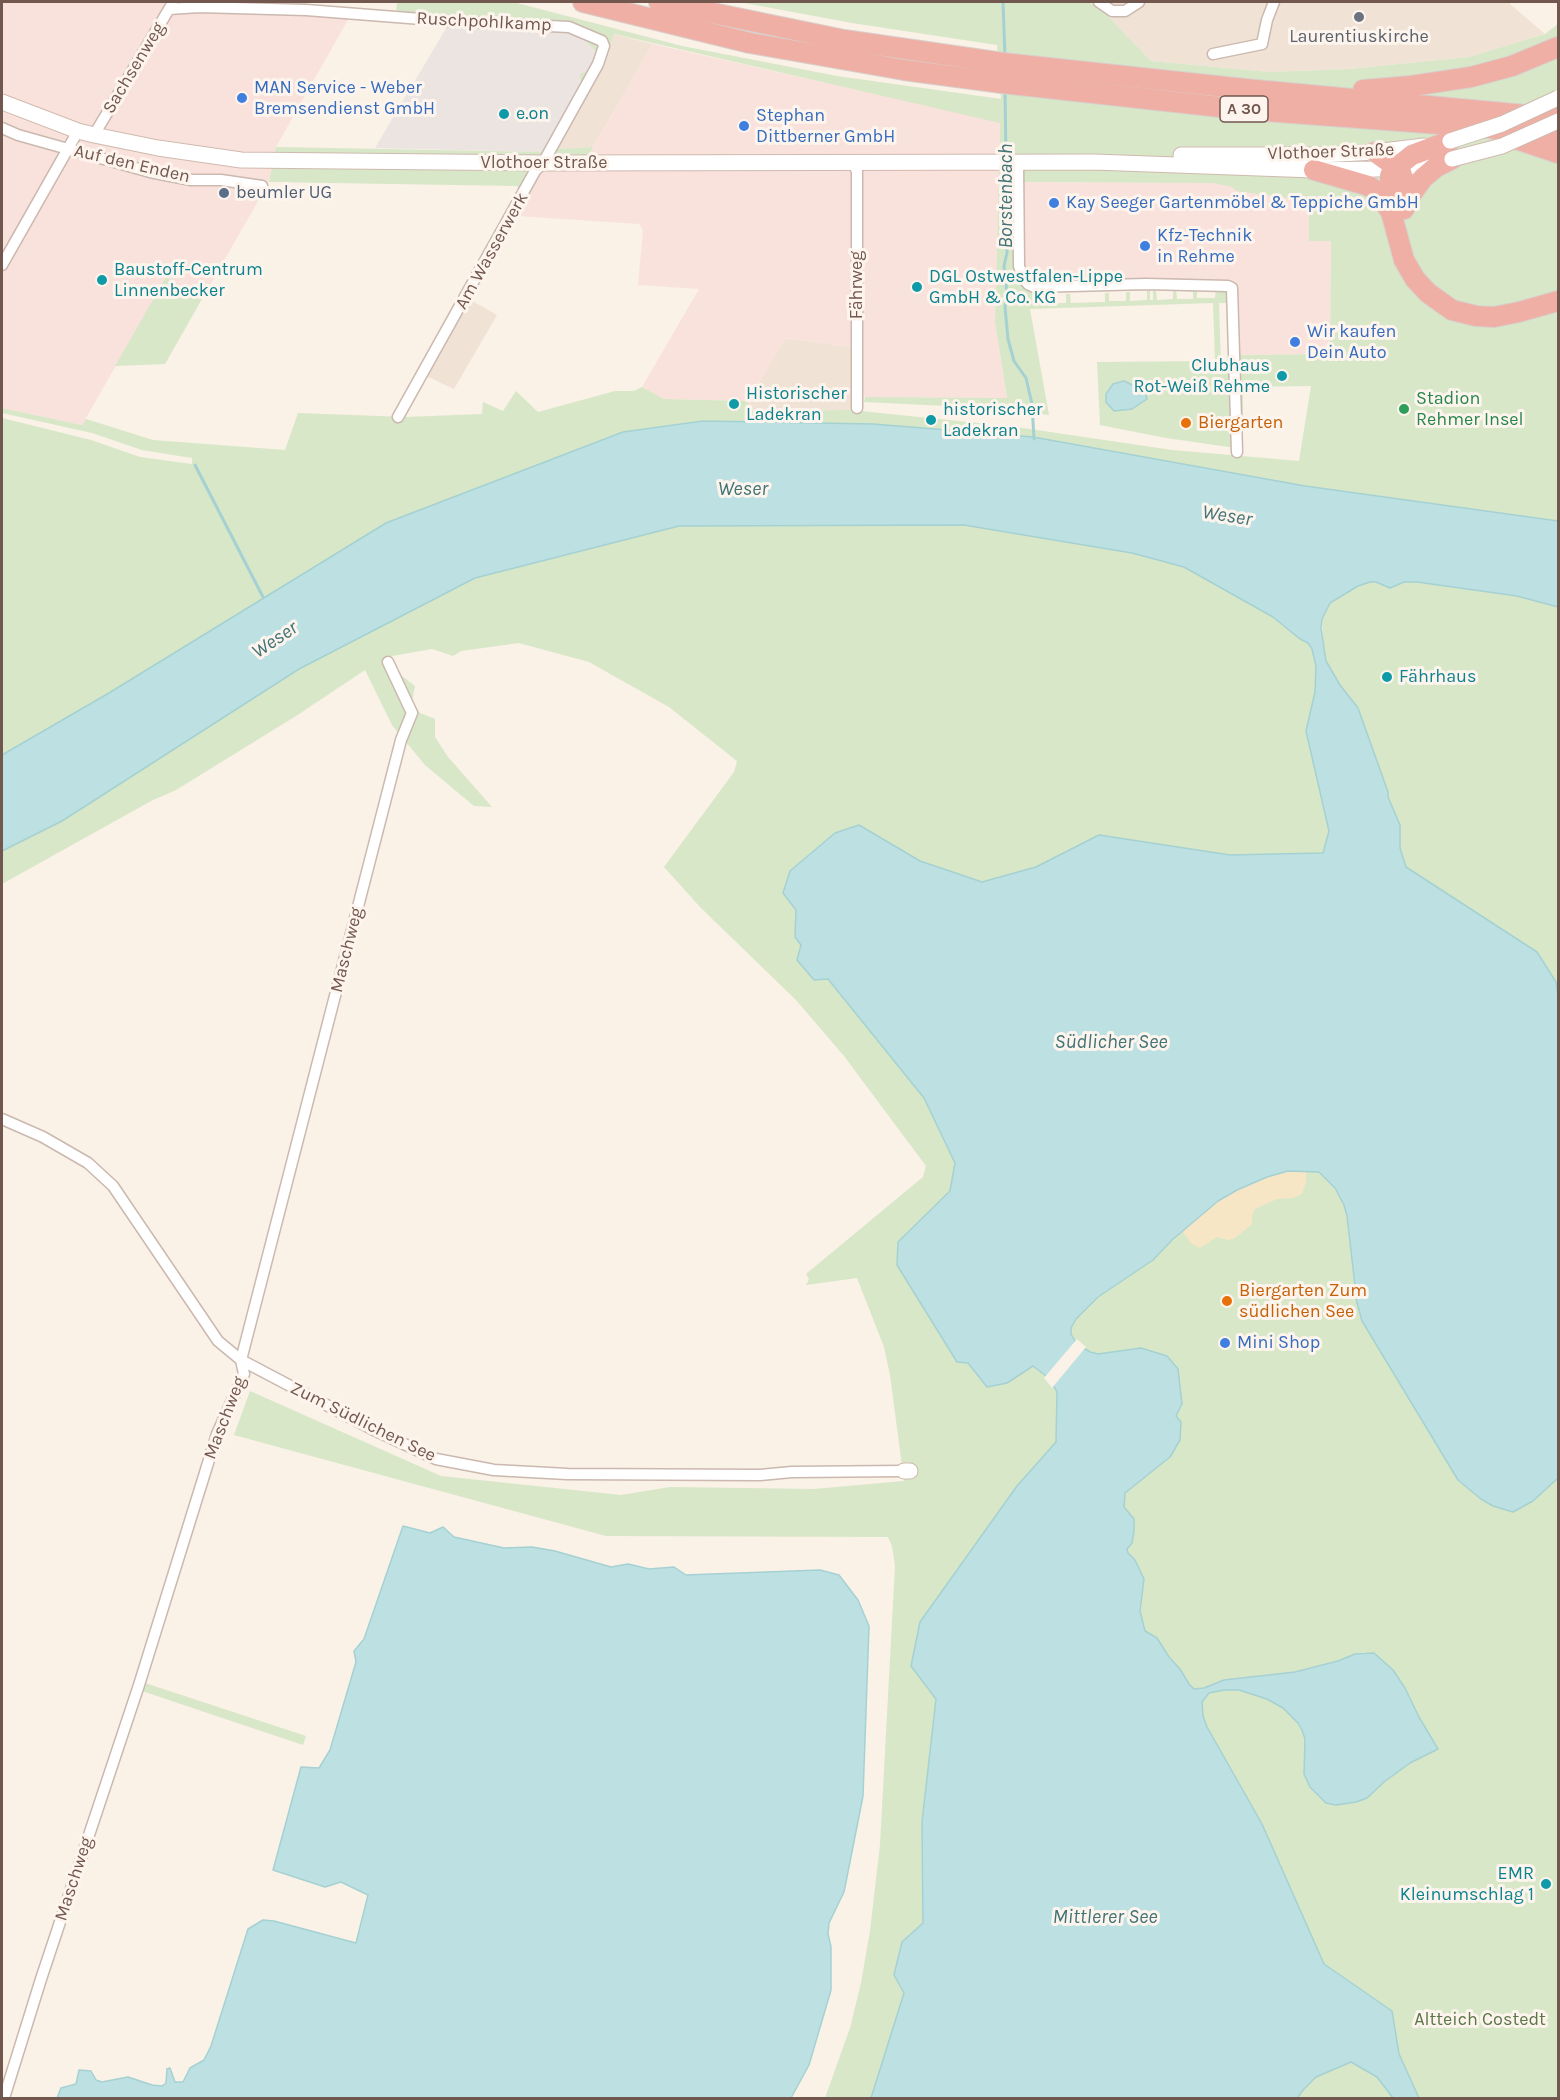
<!DOCTYPE html>
<meta charset="utf-8">
<style>
body{margin:0}
#map{position:relative;width:1560px;height:2100px;overflow:hidden;background:#faf1e7;font-family:Karla,sans-serif}
canvas{display:block}
.frame{position:absolute;inset:0;border:3px solid #72574e;pointer-events:none}
</style>
<div id="map">
<canvas width="1560" height="2100"></canvas>
<div class="frame"></div>
</div>
<script>
const context = document.querySelector('canvas').getContext('2d');
context.lineJoin = 'round';
function paint(path, color) {
  context.fillStyle = color;
  context.fill(path, 'evenodd');
}
function shape(rows) {
  const path = new Path2D();
  for (const r of rows) {
    path.moveTo(r[0], r[1]);
    for (let i = 2; i < r.length; i += 2) path.lineTo(r[i], r[i + 1]);
  }
  return path;
}
function stroke(path, color, width, dash) {
  context.strokeStyle = color;
  context.lineWidth = width;
  context.lineCap = dash ? 'butt' : 'round';
  context.setLineDash(dash || []);
  context.stroke(path);
}
function drawText(font, color, halo, rows, align = 'center') {
  context.font = font + ' Karla,sans-serif';
  context.lineWidth = 6;
  context.setLineDash([]);
  context.textBaseline = 'middle';
  context.strokeStyle = halo;
  context.fillStyle = color;
  for (const [text, x, y, turn = 0] of rows) {
    context.save();
    context.translate(x, y);
    context.rotate((+turn || 0) * Math.PI / 180);
    context.textAlign = isNaN(turn) ? turn : align;
    if (halo) context.strokeText(text, 0, 0);
    context.fillText(text, 0, 0);
    context.restore();
  }
}
const residential = shape([
 [1089,2,1512,2,1510,4,1545,34,1469,57,1350,69,1269,72,1151,61,1103,11],
 [613,34,653,44,593,147,557,149,600,70],
 [469,299,497,315,454,389,426,376],
 [785,338,851,347,851,410,748,411,748,401]
]);
const commercial = shape([
 [2,2,173,2,349,18,276,147,269,182,202,299,166,278,82,425,2,408],
 [653,44,1000,122,995,322,1007,398,851,397,851,347,785,338,749,401,748,411,748,401,664,399,642,387,699,289,638,285,643,230,639,224,517,216,537,180,525,180,543,152,588,156],
 [1016,182,1212,183,1310,201,1309,241,1331,241,1330,354,1231,355,1226,291,1021,282]
]);
const industrial = shape([
 [448,25,568,29,590,43,596,53,592,70,580,75,581,88,543,152,375,148]
]);
const green = shape([
 [173,2,308,2,307,6,396,17,397,2,513,2,682,46,837,76,1001,99,997,45,852,23,739,2,1089,2,1103,11,1151,61,1269,72,1350,69,1469,57,1545,34,1558,24,1558,521,1305,486,1033,437,873,424,623,432,386,523,109,693,2,755,2,418,91,440,140,457,192,464,192,458,142,450,92,433,2,413,2,408,82,425,86,419,153,440,285,450,298,413,406,417,482,414,483,402,503,411,516,391,538,412,615,391,634,391,642,387,664,399,748,401,748,411,851,410,1016,427,1172,450,1299,461,1311,386,1243,387,1243,449,1166,438,1100,425,1097,362,1215,361,1213,303,1030,309,1049,415,1009,409,864,402,865,397,1007,398,995,322,1000,123,614,34,600,70,557,149,593,147,588,156,543,152,526,179,538,180,426,376,520,192,517,186,269,182,276,147,543,152,581,88,580,74,592,70,596,53,593,48,580,36,568,29,305,12,178,11],
 [1016,182,1212,183,1232,187,1236,191,1309,201,1309,241,1331,241,1330,354,1231,355,1231,364,1221,365,1219,303,1229,303,1227,291,1216,287,1215,298,1197,298,1197,290,1193,290,1193,299,1177,299,1176,290,1173,290,1173,299,1157,300,1156,291,1153,291,1153,300,1150,300,1150,291,1147,291,1147,300,1130,301,1130,292,1126,292,1126,301,1109,301,1109,293,1105,293,1105,302,1071,303,1070,294,1066,294,1066,303,1052,303,1051,291,1021,282],
 [166,277,202,299,165,364,115,366],
 [964,525,1132,553,1184,567,1273,616,1300,639,1308,643,1312,648,1316,666,1315,692,1306,731,1329,831,1323,853,1315,854,1230,855,1099,835,1036,867,982,882,920,861,859,825,835,833,790,871,783,893,796,910,795,937,924,1098,955,1163,950,1191,898,1242,897,1265,957,1362,968,1363,987,1387,1007,1383,1033,1366,1050,1379,1057,1392,1056,1442,1017,1486,920,1623,911,1666,936,1699,922,1822,923,1923,902,1942,894,1975,904,1993,871,2098,825,2098,850,2028,861,1983,870,1931,880,1845,895,1566,892,1546,888,1537,606,1536,234,1435,250,1391,441,1476,621,1495,670,1487,814,1489,904,1481,890,1375,884,1347,857,1278,806,1285,809,1279,806,1274,923,1177,926,1166,844,1056,796,1000,701,908,664,867,734,772,737,761,669,707,589,662,519,643,461,651,453,656,432,649,392,656,394,670,415,686,412,701,420,713,435,719,435,737,448,757,492,807,474,806,425,765,392,725,365,670,296,716,176,790,151,801,2,884,2,851,62,821,299,669,475,578,679,526],
 [1370,582,1376,582,1390,587,1404,582,1417,582,1517,596,1558,607,1558,997,1556,982,1537,952,1406,867,1400,848,1400,824,1388,797,1358,708,1340,685,1326,661,1323,646,1322,619,1330,603,1358,586],
 [1306,1171,1319,1172,1325,1176,1335,1188,1344,1205,1347,1216,1357,1303,1362,1321,1458,1480,1481,1499,1493,1506,1513,1512,1533,1501,1558,1478,1558,2098,1297,2098,1304,2089,1316,2077,1345,2065,1390,2009,1324,1964,1262,1824,1207,1727,1203,1716,1202,1702,1209,1693,1224,1690,1239,1690,1267,1699,1283,1708,1298,1723,1302,1730,1305,1739,1304,1774,1310,1787,1326,1802,1367,1798,1384,1782,1410,1763,1438,1749,1419,1717,1405,1688,1364,1652,1338,1661,1295,1672,1224,1680,1204,1688,1194,1689,1189,1684,1180,1669,1169,1657,1157,1638,1145,1631,1140,1611,1144,1579,1135,1560,1128,1553,1127,1549,1132,1543,1134,1531,1134,1519,1124,1508,1125,1493,1170,1457,1177,1411,1182,1404,1181,1397,1141,1348,1098,1354,1090,1352,1076,1343,1071,1334,1071,1328,1076,1319,1098,1297,1153,1260,1171,1240,1218,1201],
 [145,1683,306,1736,303,1745,142,1691]
]);
const sand = shape([
 [1288,1171,1306,1171,1306,1182,1302,1194,1293,1198,1277,1199,1255,1209,1252,1216,1252,1224,1235,1238,1228,1240,1217,1237,1200,1248,1192,1244,1182,1231,1218,1201,1237,1190,1267,1177]
]);
const water = shape([
 [1124,381,1145,391,1147,399,1132,409,1114,411,1106,402,1106,394,1113,384,1124,381],
 [703,421,873,424,1033,437,1305,486,1558,521,1558,607,1517,596,1417,582,1404,582,1390,588,1376,582,1370,582,1358,586,1330,603,1322,619,1321,628,1326,661,1340,685,1358,708,1388,792,1388,797,1400,825,1400,848,1406,867,1537,952,1556,982,1558,997,1558,1478,1533,1501,1513,1512,1493,1506,1481,1499,1458,1480,1362,1321,1357,1303,1347,1216,1344,1205,1335,1188,1319,1172,1288,1171,1267,1177,1237,1190,1218,1201,1172,1240,1153,1260,1098,1297,1076,1319,1071,1328,1071,1334,1076,1343,1090,1352,1098,1354,1141,1348,1167,1356,1178,1369,1182,1404,1176,1416,1181,1422,1180,1440,1170,1457,1125,1493,1124,1507,1134,1519,1134,1531,1132,1543,1127,1549,1128,1553,1135,1560,1144,1579,1140,1611,1145,1631,1157,1638,1169,1657,1180,1669,1189,1684,1194,1689,1204,1688,1224,1680,1295,1672,1338,1661,1355,1654,1374,1653,1393,1670,1405,1688,1419,1717,1438,1749,1410,1763,1384,1782,1367,1798,1356,1802,1336,1805,1326,1803,1310,1787,1304,1774,1305,1739,1302,1730,1298,1723,1283,1708,1267,1699,1239,1690,1224,1690,1209,1693,1202,1702,1203,1716,1207,1727,1262,1824,1324,1964,1392,2011,1399,2054,1419,2098,1393,2098,1377,2077,1351,2062,1316,2077,1304,2089,1297,2098,871,2098,904,1993,894,1975,902,1942,923,1923,922,1822,936,1699,911,1666,920,1622,1017,1486,1056,1442,1057,1392,1050,1379,1033,1366,1007,1383,987,1387,968,1363,957,1362,897,1265,898,1242,950,1191,955,1163,924,1098,828,979,814,980,797,960,801,945,795,937,796,910,783,893,790,871,835,833,859,825,920,861,982,882,1036,867,1099,835,1230,855,1323,853,1329,831,1306,731,1315,692,1316,666,1312,649,1308,643,1300,639,1273,617,1184,567,1132,553,964,525,679,526,475,578,299,669,62,821,2,851,2,755,109,693,386,523,623,432,703,421],
 [403,1526,430,1533,443,1527,454,1537,504,1548,532,1547,555,1551,611,1567,628,1564,649,1569,674,1567,686,1575,820,1570,839,1575,858,1600,869,1626,863,1796,844,1892,829,1923,828,1934,831,1947,831,1990,809,2065,791,2098,57,2098,61,2088,76,2084,79,2070,91,2071,96,2080,102,2082,128,2077,152,2085,162,2086,166,2083,167,2069,170,2068,175,2082,183,2082,190,2068,204,2060,211,2046,248,1929,263,1920,274,1921,356,1943,368,1895,341,1882,325,1887,273,1870,301,1767,319,1768,330,1750,356,1662,354,1651,364,1639,403,1526]
]);
const pier = shape([
 [1077,1339,1086,1347,1052,1388,1044,1378]
]);
const stream = shape([
 [1003,2,1005,57],
 [1005,90,1006,159],
 [1006,168,1007,253,1004,266,1007,293,1005,307,1008,339,1014,361,1026,378,1032,404,1034,439],
 [195,465,263,597]
]);
const street = shape([
 [1099,2,1112,11,1125,11,1139,2],
 [169,9,199,7,306,10,447,21,569,27,602,41,604,46,598,64,543,163,535,171,398,417],
 [1213,54,1262,44,1267,20,1274,2],
 [2,128,18,135,150,172,191,180,221,180,262,186,263,189],
 [94,135,172,4],
 [852,162,857,171,857,408],
 [1018,162,1019,266,1023,278,1028,284,1034,287,1146,284,1228,286,1232,288,1237,452],
 [2,265,78,131],
 [2,1119,43,1137,88,1163,113,1186,218,1341,241,1360,372,1429,436,1459,494,1470,567,1474,760,1475,792,1472,904,1471],
 [4,2098,41,1979,139,1685,217,1434,244,1374,241,1360,401,740,412,713,388,662]
]);
const secondary = shape([
 [2,102,78,131,94,135,158,148,241,160,543,163,1094,162,1314,170,1376,169,1413,166,1443,160],
 [1181,155,1321,155,1375,152,1424,146],
 [904,1471,910,1471]
]);
const highway = shape([
 [583,2,750,43,904,70,1002,83,1238,109,1480,127,1558,136],
 [659,2,844,40,1003,63,1245,89,1558,118],
 [1363,90,1411,86,1471,77,1512,66,1558,47],
 [1519,140,1558,153],
 [1375,152,1396,167,1401,172,1403,179,1403,208],
 [1314,170,1369,186,1377,192,1391,212,1404,260,1415,279,1428,293,1452,310,1476,316,1494,317,1519,312,1558,301],
 [1404,209,1412,193,1423,178,1436,167,1452,159],
 [1391,212,1390,176,1392,171,1412,155,1450,141]
]);
const secondaryBridge = shape([
 [1450,141,1502,124,1558,98],
 [1452,159,1502,146,1558,121]
]);
const markers = [
 [1359,17,6,"#6b7280"],
 [242,98,6,"#3f7fe0"],
 [504,114,6,"#0f9aa8"],
 [744,126,6,"#3f7fe0"],
 [224,193,6,"#5c6f8a"],
 [1054,203,6,"#3f7fe0"],
 [1145,246,6,"#3f7fe0"],
 [102,280,6,"#0f9aa8"],
 [917,287,6,"#0f9aa8"],
 [1295,342,6,"#3f7fe0"],
 [1282,376,6,"#0f9aa8"],
 [734,404,6,"#0f9aa8"],
 [1404,409,6,"#2e9e5b"],
 [931,420,6,"#0f9aa8"],
 [1186,423,6,"#e8710a"],
 [1387,677,6,"#0f9aa8"],
 [1227,1301,6,"#e8710a"],
 [1225,1343,6,"#3f7fe0"],
 [1546,1884,6,"#0f9aa8"]
];
const shields = [
 [1244,109,48]
];
const shieldNames = [
 ["A 30",1244,109]
];
const streetNames = [
 ["Ruschpohlkamp",484,22,3],
 ["Sachsenweg",134,68,-59],
 ["Vlothoer Straße",1331,152,-2],
 ["Vlothoer Straße",544,163],
 ["Auf den Enden",132,164,13],
 ["Am Wasserwerk",492,251,-61],
 ["Fährweg",857,285,-90],
 ["Maschweg",347,950,-76],
 ["Maschweg",225,1418,-69],
 ["Zum Südlichen See",363,1422,26],
 ["Maschweg",74,1879,-72]
];
const worshipNames = [
 ["Laurentiuskirche",1359,37]
];
const shopNames = [
 ["MAN Service - Weber",254,88],
 ["Bremsendienst GmbH",254,109],
 ["Stephan",756,116],
 ["Dittberner GmbH",756,137],
 ["Kay Seeger Gartenmöbel & Teppiche GmbH",1066,203],
 ["Kfz-Technik",1157,236],
 ["in Rehme",1157,257],
 ["Wir kaufen",1307,332],
 ["Dein Auto",1307,353],
 ["Mini Shop",1237,1343]
];
const cultureNames = [
 ["e.on",516,114],
 ["Baustoff-Centrum",114,270],
 ["Linnenbecker",114,291],
 ["DGL Ostwestfalen-Lippe",929,277],
 ["GmbH & Co. KG",929,298],
 ["Clubhaus",1270,366,"right"],
 ["Rot-Weiß Rehme",1270,387,"right"],
 ["Historischer",746,394],
 ["Ladekran",746,415],
 ["historischer",943,410],
 ["Ladekran",943,431],
 ["Fährhaus",1399,677],
 ["EMR",1534,1874,"right"],
 ["Kleinumschlag 1",1534,1895,"right"]
];
const serviceNames = [
 ["beumler UG",236,193]
];
const leisureNames = [
 ["Stadion",1416,399],
 ["Rehmer Insel",1416,420]
];
const foodNames = [
 ["Biergarten",1198,423],
 ["Biergarten Zum",1239,1291],
 ["südlichen See",1239,1312]
];
const parkNames = [
 ["Altteich Costedt",1480,2020]
];
const waterNames = [
 ["Borstenbach",1006,196,-90],
 ["Weser",743,489],
 ["Weser",1227,516,9],
 ["Weser",275,640,-34],
 ["Südlicher See",1111,1042],
 ["Mittlerer See",1105,1917]
];
paint(residential, '#f1e2d6');
paint(commercial, '#fae2dc');
paint(industrial, '#ebe4e1');
paint(green, '#d7e7c7');
paint(sand, '#f7e6c5');
paint(water, '#bde1e2');
stroke(water, '#a5d1d3', 1.5);
paint(pier, '#faf1e7');
stroke(stream, '#a5d1d3', 3);
stroke(street, '#cbb8ae', 13);
stroke(secondary, '#d0baaf', 17);
stroke(highway, '#d8d0cd', 22);
stroke(street, '#fff', 10);
stroke(secondary, '#fff', 15);
stroke(highway, '#efafa4', 20);
stroke(secondaryBridge, '#d0baaf', 17, []);
stroke(secondaryBridge, '#fff', 15);
for (const [x, y, r, color] of markers) {
  const dot = new Path2D();
  dot.arc(x, y, r, 0, 2 * Math.PI);
  context.fillStyle = color;
  context.fill(dot);
  stroke(dot, '#fdf5ed', 2);
}
for (const [x, y, w] of shields) {
  const box = new Path2D();
  box.roundRect(x - w / 2, y - 13, w, 26, 4.5);
  context.fillStyle = '#fdf5ed';
  context.fill(box);
  stroke(box, '#72574e', 1.5);
}
drawText('bold 16px', '#72574e', null, shieldNames);
drawText('18px', '#72574e', '#fdf5ed', streetNames);
drawText('18px', '#5b616d', '#fdf5ed', worshipNames);
drawText('18px', '#366cbe', '#fdf5ed', shopNames, 'left');
drawText('18px', '#0d838f', '#fdf5ed', cultureNames, 'left');
drawText('18px', '#4e5e75', '#fdf5ed', serviceNames, 'left');
drawText('18px', '#27864d', '#fdf5ed', leisureNames, 'left');
drawText('18px', '#c56008', '#fdf5ed', foodNames, 'left');
drawText('18px', '#5a7747', '#fdf5ed', parkNames);
drawText('italic 20px', '#427376', '#fdf5ed', waterNames);
</script>
